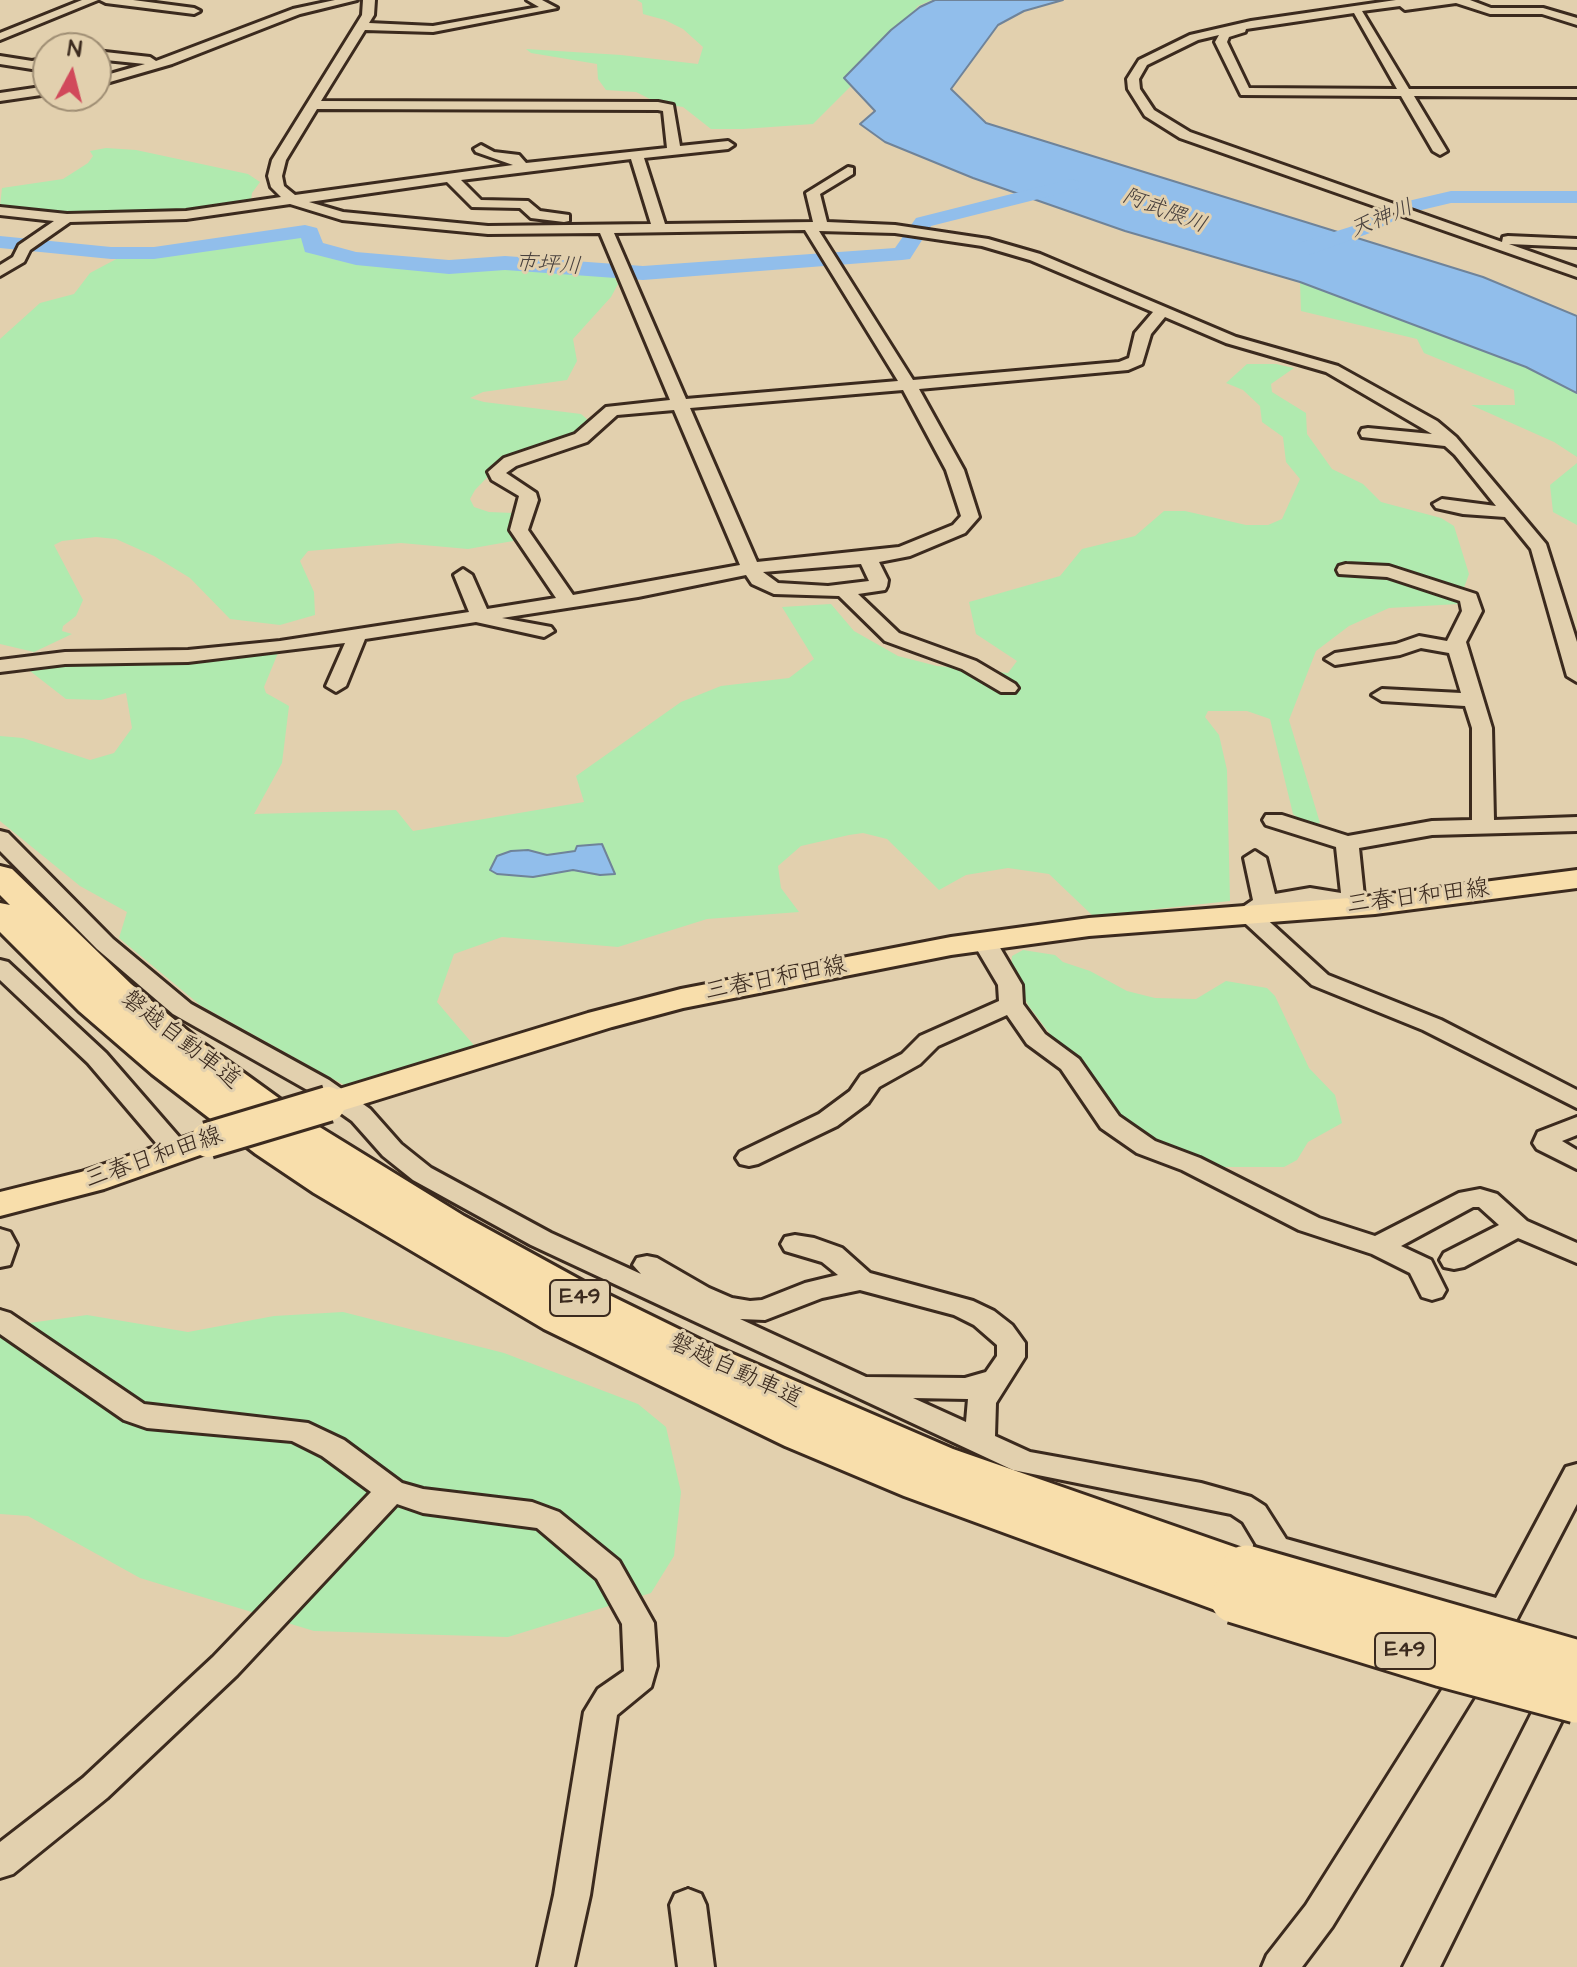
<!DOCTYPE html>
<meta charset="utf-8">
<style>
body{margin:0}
#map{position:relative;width:1577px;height:1967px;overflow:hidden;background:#e2d0ae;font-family:"Architects Daughter",sans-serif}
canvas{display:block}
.north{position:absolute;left:32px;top:32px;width:80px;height:80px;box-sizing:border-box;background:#e2d0ae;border:2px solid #9f8e74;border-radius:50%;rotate:7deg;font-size:22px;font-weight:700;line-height:32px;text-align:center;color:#3b2a1e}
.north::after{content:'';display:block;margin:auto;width:28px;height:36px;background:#d1495b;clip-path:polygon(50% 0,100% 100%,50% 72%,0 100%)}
</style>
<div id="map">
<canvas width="1577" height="1967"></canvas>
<div class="north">N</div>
</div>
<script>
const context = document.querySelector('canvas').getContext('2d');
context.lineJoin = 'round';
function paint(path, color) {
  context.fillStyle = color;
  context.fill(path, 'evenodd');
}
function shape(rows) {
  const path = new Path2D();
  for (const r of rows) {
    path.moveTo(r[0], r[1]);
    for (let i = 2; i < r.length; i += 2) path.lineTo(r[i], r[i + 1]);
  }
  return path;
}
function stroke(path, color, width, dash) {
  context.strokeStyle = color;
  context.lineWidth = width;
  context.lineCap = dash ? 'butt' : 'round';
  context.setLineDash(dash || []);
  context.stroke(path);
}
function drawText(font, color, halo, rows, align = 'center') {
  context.font = font + ' "Architects Daughter","Klee One",sans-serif';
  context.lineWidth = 6;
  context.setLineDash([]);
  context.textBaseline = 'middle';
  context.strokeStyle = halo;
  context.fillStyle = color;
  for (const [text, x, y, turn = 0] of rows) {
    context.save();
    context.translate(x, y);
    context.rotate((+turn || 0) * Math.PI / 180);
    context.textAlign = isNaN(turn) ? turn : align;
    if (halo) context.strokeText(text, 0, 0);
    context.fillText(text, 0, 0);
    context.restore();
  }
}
const green = shape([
 [637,0,932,0,918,6,855,82,813,124,743,129,711,129,683,107,658,103,636,92,606,90,598,79,597,64,531,53,526,49,621,55,698,64,703,47,683,29,665,20,643,14,642,3],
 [106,148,136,150,248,174,260,182,252,193,251,200,233,206,153,216,55,213,0,206,2,188,63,179,88,163,93,156,90,151],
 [295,234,310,235,320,248,381,260,441,264,511,260,610,268,618,284,611,297,573,339,577,361,567,380,483,392,470,398,484,402,581,414,589,421,585,430,569,440,499,465,475,490,470,499,474,507,489,512,513,513,513,541,468,549,401,543,308,551,300,561,314,592,315,615,280,625,230,619,190,578,154,556,116,539,96,537,62,541,54,545,83,600,76,616,63,626,62,631,72,634,34,652,0,644,0,339,40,303,74,294,90,273,122,256],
 [1300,282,1526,367,1577,393,1577,457,1554,442,1471,405,1515,405,1514,390,1424,353,1417,339,1301,311],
 [1247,364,1276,364,1294,368,1271,384,1272,392,1306,413,1307,434,1332,469,1363,484,1381,502,1441,518,1454,526,1469,574,1458,604,1389,608,1349,626,1316,651,1289,720,1320,823,1309,826,1293,814,1270,719,1247,711,1208,711,1205,717,1219,735,1227,770,1230,901,1093,916,1049,874,1008,868,966,875,939,890,887,839,863,833,849,835,801,846,778,866,781,888,799,912,707,919,618,947,502,937,454,954,437,1002,478,1050,344,1085,200,1005,119,938,127,912,80,886,0,821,0,736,23,738,90,760,114,753,132,728,126,693,101,700,66,699,30,671,38,665,278,653,264,687,266,693,289,706,282,763,254,814,396,810,413,831,584,802,576,776,681,702,721,686,789,678,814,659,782,607,831,604,854,631,898,656,937,666,1008,673,1017,661,976,634,969,602,1060,576,1082,549,1135,536,1164,511,1185,511,1246,525,1268,525,1282,519,1300,479,1286,462,1283,437,1262,422,1260,406,1243,390,1226,383],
 [528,850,547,855,575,851,615,874,600,875,573,870,533,877,490,870,496,864],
 [1577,463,1577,525,1553,512,1550,485],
 [1023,950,1055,955,1063,962,1090,971,1127,991,1155,998,1196,999,1226,981,1267,988,1275,996,1309,1068,1335,1095,1342,1123,1308,1142,1297,1160,1284,1167,1219,1167,1170,1153,1112,1116,1028,1005,1011,973,1012,956],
 [343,1312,504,1353,638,1404,666,1427,681,1492,674,1556,651,1593,508,1637,314,1631,140,1578,28,1516,0,1514,0,1327,87,1315,188,1332,274,1316]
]);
const water = shape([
 [935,0,1063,0,1024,11,998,25,951,89,986,123,1483,277,1577,316,1577,393,1526,367,1300,282,1125,231,973,178,885,142,860,124,875,111,844,78,891,30,920,7,935,0],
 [602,844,615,874,600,875,573,870,533,877,497,874,490,870,497,856,511,851,528,850,547,855,575,851,577,846,602,844]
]);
const river = shape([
 [1071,179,1078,181,1081,185,1078,189,931,226,910,259,902,260,643,280,505,270,449,274,356,265,305,252,301,238,154,259,111,259,0,248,0,236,111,247,154,247,305,225,317,228,323,243,356,252,449,260,505,256,643,266,895,248,916,218,1071,179],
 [1451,191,1577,191,1577,203,1451,203,1409,213,1370,233,1309,255,1293,255,1290,250,1293,245,1356,225,1395,204,1451,191]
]);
const minor = shape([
 [82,0,98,0,0,40,0,33,82,0],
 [100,0,133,0,194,8,200,11,194,14,106,3,100,0],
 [335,0,357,0,300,14,172,64,96,86,96,78,145,64,96,59,96,51,150,57,156,61,293,9,335,0],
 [363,0,375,0,374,15,369,23,433,26,539,7,527,0,542,0,557,8,433,32,365,30,321,101,658,102,673,105,680,146,728,141,734,145,728,149,644,158,665,224,813,222,806,193,848,167,853,168,853,174,820,194,827,222,895,225,988,239,1040,254,1236,337,1338,366,1437,421,1456,437,1546,544,1577,642,1577,682,1567,676,1531,549,1505,517,1463,514,1436,508,1433,504,1442,499,1496,506,1455,455,1445,446,1362,437,1360,433,1362,429,1368,428,1432,434,1326,372,1226,343,1165,317,1151,334,1142,364,1128,370,919,389,964,470,979,517,965,533,910,556,879,562,888,580,887,586,885,590,858,594,899,633,976,661,1015,684,1018,688,1015,692,1001,692,962,669,885,641,839,596,774,594,752,584,746,575,638,597,502,618,551,627,554,631,544,637,476,622,365,639,346,686,336,692,326,686,345,643,188,662,65,664,0,672,0,660,65,652,188,650,280,641,469,612,454,575,463,569,472,575,487,609,556,598,510,530,519,496,492,480,488,472,504,458,575,434,606,407,670,400,600,233,488,234,342,220,290,204,186,219,70,222,30,250,24,262,0,276,0,265,13,257,19,245,54,221,0,215,0,207,67,214,186,211,281,197,271,187,268,176,272,160,362,15,363,0],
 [317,109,658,110,663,111,667,148,526,163,519,155,494,152,481,145,474,149,476,152,513,165,295,195,284,186,282,176,286,160,317,109],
 [631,159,651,224,488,226,343,212,309,202,447,182,472,207,520,208,531,218,564,222,569,221,569,215,540,211,528,201,481,200,461,180,631,159],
 [805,230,898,381,686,399,614,233,805,230],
 [819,231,895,233,982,246,1030,260,1153,312,1135,333,1129,358,1119,362,913,380,819,231],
 [903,390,946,470,961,516,953,525,899,547,757,562,690,408,903,390],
 [674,410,740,565,573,595,528,530,538,500,536,493,506,473,516,466,587,442,617,415,674,410],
 [861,564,869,581,828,586,778,583,763,572,861,564],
 [1396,0,1470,0,1491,8,1543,8,1577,18,1577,25,1542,14,1490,14,1456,3,1405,10,1400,6,1362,11,1409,89,1577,89,1577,97,1414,96,1447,151,1440,155,1433,151,1401,96,1241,95,1215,42,1219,35,1198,40,1147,65,1139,79,1140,89,1154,110,1190,132,1502,242,1503,237,1508,236,1577,239,1577,247,1509,244,1577,268,1577,277,1180,138,1145,116,1128,89,1127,79,1139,60,1190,35,1251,21,1396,0],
 [1354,13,1397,89,1249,88,1227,42,1229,37,1245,32,1246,29,1354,13],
 [0,56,32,61,48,58,48,66,32,69,0,64,0,56],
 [48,86,48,94,0,101,0,93,48,86],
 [1346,564,1389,566,1476,594,1482,611,1466,642,1492,728,1494,820,1577,817,1577,831,1432,835,1359,848,1365,906,1362,911,1354,913,1310,902,1271,909,1261,914,1328,975,1441,1020,1577,1090,1577,1108,1423,1030,1312,985,1234,913,1253,900,1244,858,1255,851,1266,858,1275,894,1310,888,1341,893,1336,847,1266,825,1263,820,1266,815,1282,815,1348,836,1432,821,1472,820,1472,728,1465,706,1382,701,1372,695,1382,689,1461,693,1449,653,1421,648,1400,655,1335,665,1325,659,1335,653,1396,644,1419,636,1447,641,1462,611,1460,601,1387,577,1339,574,1337,570,1339,566,1346,564],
 [0,831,8,833,113,939,191,1004,329,1080,370,1109,401,1144,431,1168,551,1233,641,1274,633,1265,637,1258,647,1256,657,1258,709,1288,732,1298,750,1301,762,1300,805,1283,838,1275,822,1262,785,1251,781,1244,785,1237,795,1235,814,1238,842,1248,870,1273,973,1301,994,1311,1012,1325,1025,1343,1025,1357,996,1403,995,1436,1030,1452,1201,1483,1251,1497,1265,1506,1286,1539,1496,1598,1566,1467,1577,1464,1577,1504,1509,1634,1498,1638,1487,1634,1482,1625,1484,1620,1264,1557,1243,1522,1231,1514,1013,1470,531,1245,413,1180,383,1156,352,1121,311,1092,173,1014,97,949,0,851,0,831],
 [860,1290,954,1315,974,1325,997,1345,997,1356,986,1372,965,1378,866,1377,740,1319,765,1320,822,1298,860,1290],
 [913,1398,968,1399,966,1422,913,1398],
 [984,934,992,936,996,941,1022,985,1023,1004,1045,1034,1079,1059,1119,1116,1155,1141,1200,1158,1319,1218,1375,1236,1459,1193,1480,1189,1497,1194,1527,1221,1577,1243,1577,1263,1518,1238,1464,1267,1454,1269,1444,1267,1440,1260,1444,1253,1499,1225,1479,1207,1473,1207,1401,1246,1431,1260,1446,1290,1442,1297,1432,1300,1422,1297,1410,1273,1372,1254,1299,1230,1182,1170,1137,1153,1101,1128,1061,1069,1027,1044,1007,1015,938,1046,920,1064,879,1087,868,1103,837,1126,758,1164,749,1166,740,1164,736,1158,740,1152,819,1114,850,1091,861,1075,902,1054,920,1036,999,1001,998,985,972,941,976,936,984,934],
 [0,960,8,962,106,1053,186,1145,190,1151,186,1157,177,1159,168,1157,88,1063,0,980,0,960],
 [1577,1117,1577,1135,1562,1141,1577,1150,1577,1169,1537,1149,1533,1143,1538,1132,1577,1117],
 [0,1229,10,1232,17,1245,10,1265,0,1267,0,1229],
 [0,1310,10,1313,144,1404,308,1423,344,1440,402,1483,423,1489,532,1502,559,1512,619,1561,654,1623,657,1666,651,1687,617,1715,590,1895,574,1967,538,1967,554,1895,584,1712,598,1689,624,1671,622,1624,597,1579,537,1528,423,1513,397,1504,237,1675,107,1798,13,1874,0,1878,0,1842,83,1778,213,1657,371,1492,322,1456,292,1441,147,1428,124,1420,0,1334,0,1310],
 [1476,1651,1488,1655,1492,1664,1488,1673,1332,1927,1302,1967,1262,1967,1267,1955,1306,1905,1464,1655,1476,1651],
 [1562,1673,1574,1677,1577,1690,1440,1967,1403,1967,1550,1677,1562,1673],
 [688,1889,701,1894,706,1905,714,1967,678,1967,670,1905,675,1894,688,1889]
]);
const major = shape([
 [1577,870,1577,888,1375,914,1089,936,951,955,683,1008,612,1027,328,1115,316,1112,311,1104,316,1096,588,1013,681,989,951,937,1089,918,1375,896,1577,870],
 [208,1129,220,1132,225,1140,220,1148,104,1189,0,1216,0,1192,81,1172,208,1129]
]);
const highway = shape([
 [0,866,12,869,131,984,204,1044,313,1123,464,1216,597,1289,705,1342,953,1449,1263,1557,1270,1570,1263,1583,1253,1586,1259,1598,1252,1611,1235,1617,1218,1611,904,1496,785,1446,544,1329,314,1193,256,1154,152,1074,79,1011,0,932,0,903,10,905,0,895,0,866]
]);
const majorBridge = shape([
 [208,1140,328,1104]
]);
const highwayBridge = shape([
 [1246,1570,1577,1665],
 [1235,1598,1443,1662,1577,1698]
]);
const farWaternames = [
 ["阿武隈川",1164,212,21],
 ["天神川",1382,220,-22],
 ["市坪川",548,266,4]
];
const shields = [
 [580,1298,60],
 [1405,1651,60]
];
const shieldNames = [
 ["E49",580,1298],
 ["E49",1405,1651]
];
const streetNames = [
 ["三春日和田線",1418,898,-7],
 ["三春日和田線",776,980,-11],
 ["磐越自動車道",180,1041,38],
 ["三春日和田線",154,1159,-19],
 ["磐越自動車道",735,1372,25]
];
paint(green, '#b0eaaf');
paint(water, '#91beeb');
stroke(water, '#6f8399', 2);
paint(river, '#91beeb');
stroke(minor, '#3b2a1e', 6);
stroke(major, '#3b2a1e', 6);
stroke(highway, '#3b2a1e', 6);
paint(minor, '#e2d0ae');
paint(major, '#f8deab');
paint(highway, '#f8deab');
stroke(majorBridge, '#3b2a1e', 40, []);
stroke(highwayBridge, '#3b2a1e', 55, []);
stroke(majorBridge, '#f8deab', 34);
stroke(highwayBridge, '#f8deab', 49);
drawText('italic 22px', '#48403d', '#e2d0ae', farWaternames);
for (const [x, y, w] of shields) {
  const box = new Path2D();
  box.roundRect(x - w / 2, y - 18, w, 36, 6);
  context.fillStyle = '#e2d0ae';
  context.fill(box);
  stroke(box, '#3b2a1e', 2);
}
drawText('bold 22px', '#3b2a1e', null, shieldNames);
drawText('24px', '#3b2a1e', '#e2d0ae', streetNames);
</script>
